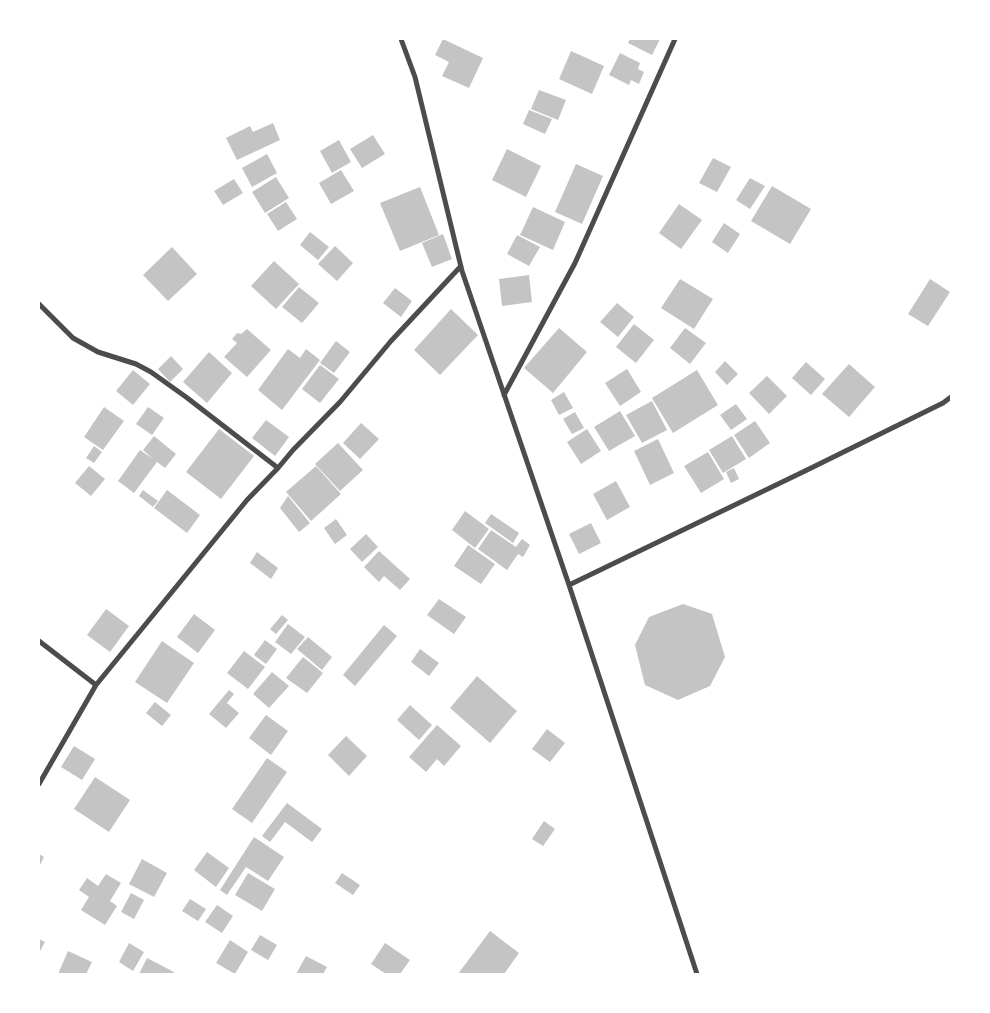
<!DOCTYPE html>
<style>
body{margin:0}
#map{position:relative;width:990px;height:1013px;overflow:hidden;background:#fff;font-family:"PT Sans",sans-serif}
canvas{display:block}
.frame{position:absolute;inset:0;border:40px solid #fff;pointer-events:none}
</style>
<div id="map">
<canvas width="990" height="1013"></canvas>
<div class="frame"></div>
</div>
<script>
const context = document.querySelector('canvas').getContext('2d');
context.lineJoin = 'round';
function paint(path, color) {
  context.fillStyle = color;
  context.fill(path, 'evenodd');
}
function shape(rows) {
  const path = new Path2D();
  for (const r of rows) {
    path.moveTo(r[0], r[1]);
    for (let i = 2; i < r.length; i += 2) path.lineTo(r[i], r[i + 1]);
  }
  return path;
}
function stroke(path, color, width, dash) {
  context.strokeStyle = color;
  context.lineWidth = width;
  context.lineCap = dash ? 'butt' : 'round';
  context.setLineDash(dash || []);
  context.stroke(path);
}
const building = shape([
 [443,39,483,58,469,88,442,76,449,62,435,55],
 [630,39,660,39,652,55,628,43],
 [571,51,604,66,592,94,559,79],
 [620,53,640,63,638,69,644,72,639,84,631,80,629,85,609,75],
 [539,90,566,100,558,120,531,109],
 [529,110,552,119,545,134,523,124],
 [273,123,280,140,237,160,226,138,250,126,253,132],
 [373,135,385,154,362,168,350,149],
 [339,140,351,162,332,173,320,151],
 [507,149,541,166,526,197,492,180],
 [267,154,277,173,252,187,242,168],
 [713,158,731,167,717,192,699,183],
 [576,164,603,176,582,224,555,212],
 [341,170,354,191,331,204,319,183],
 [276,177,289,198,265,213,252,192],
 [750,178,765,186,750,209,736,200],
 [234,179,243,193,223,205,214,191],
 [772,186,811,209,790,244,751,221],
 [420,187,439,235,400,251,380,203],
 [286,202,297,219,278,231,267,214],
 [679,204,702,220,681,249,659,233],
 [533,207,565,222,553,250,520,235],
 [724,223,740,234,728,253,712,242],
 [310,232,329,247,318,260,300,245],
 [443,234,452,259,432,267,422,243],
 [517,235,540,247,529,266,507,254],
 [335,246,353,263,337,281,318,264],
 [172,247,197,274,168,301,143,275],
 [274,261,299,284,276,309,251,286],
 [529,275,532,302,502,306,499,279],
 [680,279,713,299,694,329,661,308],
 [930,279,950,292,928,326,908,314],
 [299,287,319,303,302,323,282,307],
 [395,288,412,301,401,317,383,303],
 [617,303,634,317,618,337,600,322],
 [451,309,478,335,440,375,414,350],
 [634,324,654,340,636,363,616,347],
 [559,328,587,352,553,393,524,368],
 [685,328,706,343,690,364,670,348],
 [247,329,271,350,247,377,224,357,237,343,232,339,237,333,241,334],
 [336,341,350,352,334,373,320,363],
 [288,349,300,358,306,349,320,360,282,410,258,390],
 [209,352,232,373,207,403,183,382],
 [171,356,183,369,170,382,158,369],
 [725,361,738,374,727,385,715,372],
 [806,362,825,379,811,395,792,378],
 [849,364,875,387,849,417,822,394],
 [320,365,339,379,320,403,302,389],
 [627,369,641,392,620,406,605,383],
 [133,370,150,384,133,405,116,391],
 [697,370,718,405,673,433,652,398],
 [767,376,787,396,769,414,749,393],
 [564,392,573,408,559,415,551,400],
 [652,401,667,430,642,443,626,415],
 [736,404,747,419,731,430,720,415],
 [104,407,124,421,103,450,84,437],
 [148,407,164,418,152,435,136,424],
 [620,411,635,436,609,451,594,427],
 [575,412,584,428,572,434,563,419],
 [266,420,289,437,275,456,252,438],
 [755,421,770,443,749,458,734,435],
 [361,423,379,439,360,459,343,443],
 [219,429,254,456,221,499,186,472],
 [587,429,601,451,581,464,567,442],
 [154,436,176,454,165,468,157,462,134,493,118,481,140,450,153,459,143,450],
 [732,436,746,459,723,473,709,450],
 [658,439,674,473,650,485,634,451],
 [338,443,363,470,340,491,315,464],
 [94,446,102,452,94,463,86,458],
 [708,452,724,479,701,493,684,466],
 [89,466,105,479,91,496,75,483],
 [316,466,341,494,311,521,286,492],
 [734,468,739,479,731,483,726,472],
 [616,481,630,507,607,520,593,494],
 [143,490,158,501,153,507,139,496],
 [167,490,200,515,187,533,154,508],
 [288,496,310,523,299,532,280,508],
 [465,511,489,529,475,548,452,530],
 [491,514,519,533,513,543,485,523],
 [336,519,347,535,335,544,324,528],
 [591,523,601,543,579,554,569,534],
 [491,530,516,547,522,539,530,545,523,557,518,554,507,570,478,549],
 [366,534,378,547,362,562,350,549],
 [468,545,495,564,481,584,454,566],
 [379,551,410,579,400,590,384,576,379,582,364,567],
 [257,552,278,568,271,579,250,563],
 [439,599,466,617,454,634,427,615],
 [683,604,712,614,725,657,710,686,678,700,645,685,635,645,649,617],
 [106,609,129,626,110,652,87,635],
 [194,614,215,630,198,653,177,637],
 [282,615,288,620,276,634,270,629],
 [288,624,305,637,291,654,275,642],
 [384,625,397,636,355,686,343,675],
 [308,637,332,657,322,670,297,649],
 [265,640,277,649,266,664,254,655],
 [162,641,194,663,167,703,135,682],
 [420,649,439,663,429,676,411,662],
 [244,651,265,667,248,689,227,673],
 [303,657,323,673,307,693,286,678],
 [272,672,289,686,269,708,253,694],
 [477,676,517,711,490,743,450,708],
 [229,690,234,694,227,703,239,713,226,728,209,714],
 [155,702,171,715,162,726,146,713],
 [410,705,432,725,419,740,397,720],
 [266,715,288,731,271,755,249,738],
 [437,725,461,746,444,766,437,759,426,772,409,757],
 [547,729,565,743,550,762,532,749],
 [346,736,367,756,349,776,328,755],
 [74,746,95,759,82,780,61,767],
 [267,758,287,772,252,823,232,809],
 [95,777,130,800,109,832,74,809],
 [287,803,322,829,312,842,285,822,270,842,262,836],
 [544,821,555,829,543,846,532,839],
 [254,837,284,857,268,881,246,867,227,895,220,890],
 [207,852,229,868,216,887,194,870],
 [39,854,44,857,39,867],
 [142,859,167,873,154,897,129,884],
 [248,873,275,889,262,911,235,895],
 [342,873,360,885,353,895,335,883],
 [106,874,121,883,110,901,117,906,105,925,81,910,89,897,79,890,87,878,98,886],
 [131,893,144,900,134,919,121,912],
 [190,899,206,909,198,921,182,911],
 [217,905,233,916,222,933,205,922],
 [490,931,519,953,504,974,458,974],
 [260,935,277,945,268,960,251,950],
 [39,939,45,942,39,953],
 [230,940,248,952,235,974,216,963],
 [129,943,144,952,133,971,119,962],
 [385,943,410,960,400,974,386,974,371,964],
 [68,951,92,962,86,974,58,974],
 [306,956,327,967,323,974,296,974],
 [147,958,174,972,173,974,139,974]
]);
const minor = shape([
 [401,39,415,77,462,271,569,585,697,974],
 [39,304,73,338,98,352,136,364,151,372,186,397,278,468],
 [504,395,575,263,675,39],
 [569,585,807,470,943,403,951,397],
 [39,641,96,685],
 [39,784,96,685,247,500,278,468,293,450,340,402,391,341,461,266]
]);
paint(building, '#c4c4c4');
stroke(minor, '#4c4c4c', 5);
</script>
